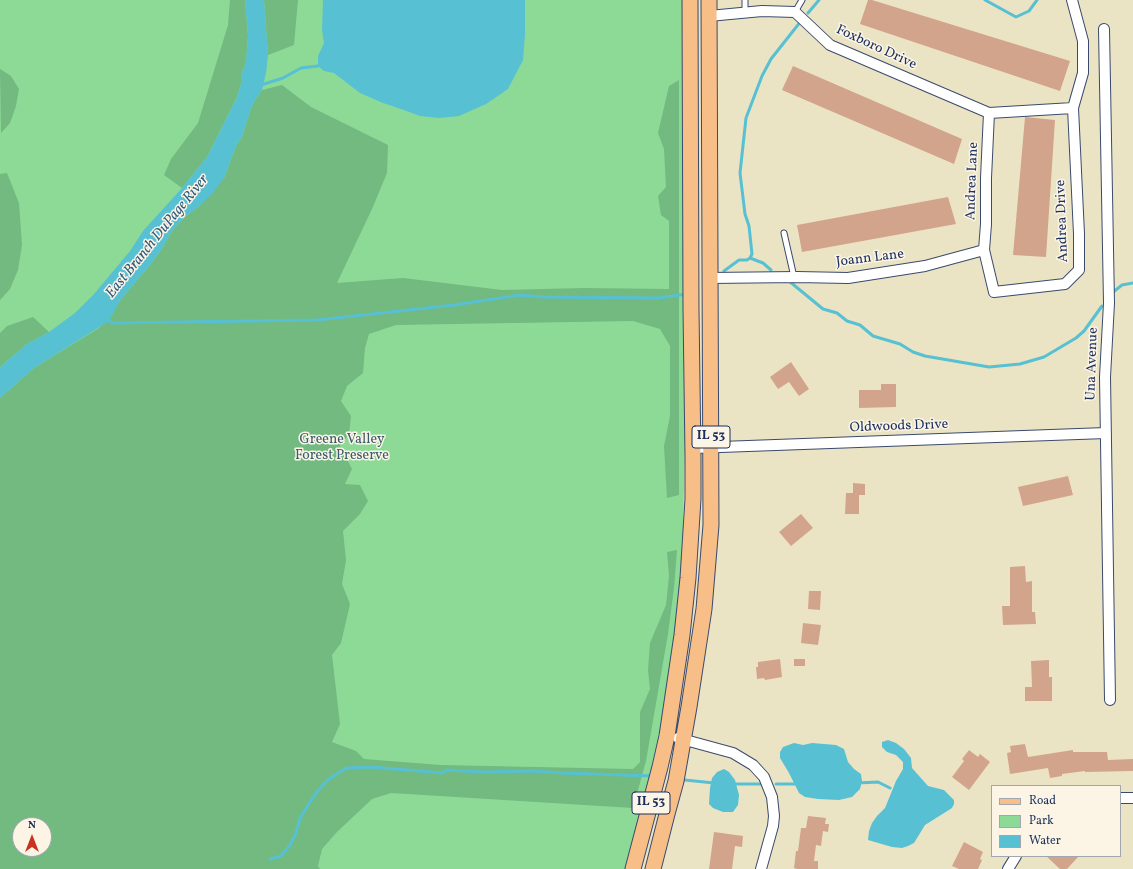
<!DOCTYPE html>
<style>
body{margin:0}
#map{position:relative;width:1133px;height:869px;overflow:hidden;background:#ebe4c4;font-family:Vollkorn,serif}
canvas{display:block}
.legend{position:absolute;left:991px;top:785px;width:130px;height:72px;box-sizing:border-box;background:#fcf5e5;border:1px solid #a2a6af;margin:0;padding:5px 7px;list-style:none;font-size:12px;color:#1b2f5e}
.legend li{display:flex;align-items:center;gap:8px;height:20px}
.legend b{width:20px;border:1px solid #a2a6af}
.north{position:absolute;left:12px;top:817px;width:40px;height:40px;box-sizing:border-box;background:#fcf5e5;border:1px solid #a2a6af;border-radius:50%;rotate:0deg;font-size:11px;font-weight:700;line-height:16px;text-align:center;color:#1b2f5e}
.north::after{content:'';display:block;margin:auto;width:14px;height:18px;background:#c8321e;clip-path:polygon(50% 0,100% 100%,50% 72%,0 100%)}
</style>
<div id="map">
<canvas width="1133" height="869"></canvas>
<ul class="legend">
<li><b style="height:5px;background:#f7be87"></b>Road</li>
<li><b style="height:11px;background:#8dda97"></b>Park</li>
<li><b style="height:11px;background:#57c0d3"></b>Water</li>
</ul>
<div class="north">N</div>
</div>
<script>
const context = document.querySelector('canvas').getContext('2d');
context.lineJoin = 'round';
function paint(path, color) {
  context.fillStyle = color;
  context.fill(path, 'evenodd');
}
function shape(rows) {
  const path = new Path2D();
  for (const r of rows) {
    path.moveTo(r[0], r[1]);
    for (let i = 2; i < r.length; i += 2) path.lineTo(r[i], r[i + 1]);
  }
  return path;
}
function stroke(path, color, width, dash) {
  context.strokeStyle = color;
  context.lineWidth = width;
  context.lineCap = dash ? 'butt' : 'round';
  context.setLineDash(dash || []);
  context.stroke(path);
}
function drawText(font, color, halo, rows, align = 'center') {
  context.font = font + ' Vollkorn,serif';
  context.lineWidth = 3;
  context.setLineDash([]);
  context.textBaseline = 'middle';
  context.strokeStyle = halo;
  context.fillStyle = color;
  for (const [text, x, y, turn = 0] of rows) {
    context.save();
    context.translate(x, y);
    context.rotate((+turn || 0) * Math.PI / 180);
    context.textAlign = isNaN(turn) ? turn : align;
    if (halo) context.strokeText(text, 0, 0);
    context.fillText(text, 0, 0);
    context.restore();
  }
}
const green = shape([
 [0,0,685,0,685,440,683,536,677,638,655,764,630,869,0,869],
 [20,825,44,825,44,849,20,849]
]);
const forest = shape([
 [230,0,245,0,248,36,246,62,241,76,241,84,237,97,207,157,182,188,164,175,171,159,198,123,228,25],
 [264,0,298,0,294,45,268,55],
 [0,69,11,76,19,89,16,106,10,123,1,133],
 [679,80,679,495,667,498,664,446,670,416,670,346,660,329,633,321,396,325,369,334,365,348,363,373,347,386,341,401,351,416,349,434,340,446,352,469,345,484,360,485,368,501,360,514,343,531,346,560,342,584,350,604,341,643,332,655,340,724,332,742,356,751,364,759,441,765,633,769,640,762,640,712,650,689,648,670,650,643,666,605,669,576,667,552,677,550,674,588,668,634,646,761,633,808,391,793,372,799,337,832,322,849,318,866,320,869,0,869,0,398,34,368,99,328,112,314,121,299,150,265,161,250,172,231,185,217,199,206,224,178,236,146,242,137,251,108,257,97,262,90,282,85,311,107,388,145,387,173,372,209,337,283,403,278,502,290,584,288,669,289,669,221,661,215,658,196,666,187,664,149,658,133,669,86],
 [20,825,44,825,44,849,20,849],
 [7,173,19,203,22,245,18,270,10,289,0,300,0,174],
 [33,317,49,332,27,344,0,367,0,333,7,326]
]);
const water = shape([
 [245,0,264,0,268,55,266,73,262,90,257,97,251,108,242,137,236,146,224,178,212,194,199,206,185,217,172,231,161,250,150,265,121,299,109,321,34,368,0,398,0,367,27,344,49,332,75,313,94,294,130,251,143,231,182,188,207,157,237,97,241,84,241,76,246,62,248,36],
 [323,0,525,0,525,34,523,60,508,89,486,104,459,116,439,118,420,116,401,109,383,103,360,93,334,73,324,71,318,66,318,56,324,43,322,30],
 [888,740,896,743,904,749,911,758,912,768,928,786,944,790,954,800,954,804,952,808,925,825,914,843,908,846,902,848,892,847,868,840,869,831,872,823,877,816,885,808,896,781,903,769,903,762,896,755,887,752,882,747,882,742],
 [794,743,803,745,812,743,836,745,844,749,848,762,854,769,861,774,862,781,860,789,852,797,839,800,818,799,805,797,799,793,789,773,780,758,780,752,783,747],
 [724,769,729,772,735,780,739,795,738,805,733,812,723,812,713,808,709,804,710,788,712,778,717,772]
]);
const stream = shape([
 [985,0,1016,17,1029,11,1037,0],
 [808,13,819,0],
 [261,85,283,78,301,68,318,66],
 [750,258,752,254,749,226,745,214,740,173,746,118,762,76,771,59,801,21],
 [750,258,763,263,771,270],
 [724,271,739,260,747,260,750,258],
 [789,281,823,309,837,313,847,321,860,325,873,336,900,344,913,352,925,356,989,367,1020,364,1044,357,1076,338,1084,331,1102,306],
 [1112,293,1122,285,1133,283],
 [106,320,114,323,317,320,454,305,520,295,543,297,659,298,687,294],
 [685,780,714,783],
 [857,783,878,782,890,788],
 [733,784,764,784],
 [776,784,798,784],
 [270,859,281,856,290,845,296,833,300,818,316,793,329,779,346,768,372,767,442,773,447,770,483,772,533,771,562,773,652,776]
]);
const building = shape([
 [868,0,872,0,1070,61,1060,91,860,24],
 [793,66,962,139,954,164,782,90],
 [1025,117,1055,120,1046,257,1013,255],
 [948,197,956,224,802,252,797,225],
 [791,362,809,389,799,396,789,382,778,389,770,377],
 [881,384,896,384,896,407,859,408,859,390,881,390],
 [1068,476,1073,495,1023,506,1018,487],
 [853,483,865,484,865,495,859,495,859,514,845,514,846,493,853,493],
 [801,514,813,528,791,546,779,532],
 [1025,566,1026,582,1032,581,1032,612,1035,612,1036,624,1003,625,1002,606,1010,606,1010,567],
 [809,591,821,591,820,610,808,609],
 [803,623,821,625,818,645,801,643],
 [780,659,782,677,765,680,764,678,757,679,756,667,758,667,758,662],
 [794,659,805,659,805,666,794,666],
 [1049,660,1049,677,1052,677,1052,701,1025,701,1025,687,1032,687,1031,661],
 [1025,744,1028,757,1073,750,1073,752,1107,752,1108,760,1133,759,1133,771,1085,772,1085,771,1062,774,1062,776,1050,778,1048,768,1010,774,1007,753,1011,752,1010,746],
 [969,750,978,757,980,754,990,762,969,790,952,777,964,761,962,759],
 [808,816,826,818,825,824,829,824,828,832,823,831,821,846,816,845,814,861,818,861,818,869,797,869,794,868,796,851,798,851,801,828,806,828],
 [714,832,743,836,742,847,735,846,732,869,709,869],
 [964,842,983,852,980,859,982,860,978,869,959,869,952,866],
 [1046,856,1079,856,1067,869,1060,869]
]);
const lane = shape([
 [745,0,745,12],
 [795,12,802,0],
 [784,233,794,277]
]);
const street = shape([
 [709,16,762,11,795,12,830,45,989,113,1073,108],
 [1104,29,1109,303,1105,377,1110,700],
 [989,113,986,178,986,224,984,250,994,292,1065,284,1079,270,1079,234,1073,108,1083,73,1083,41,1072,0],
 [710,278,797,277,848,278,925,266,984,250],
 [693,448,1106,433],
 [678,738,733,753,753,765,764,777,772,797,774,816,773,826,761,869],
 [1120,798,1133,798],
 [1008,869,1016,856]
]);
const primary = shape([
 [633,869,660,767,667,736,682,635,688,578,693,499,693,457,691,309,690,0],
 [653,869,667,814,676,781,689,707,704,609,711,525,709,0]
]);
const shields = [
 [711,437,38],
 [651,803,38]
];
const shieldNames = [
 ["IL 53",711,437],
 ["IL 53",651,803]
];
const streetNames = [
 ["Foxboro Drive",876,48,25],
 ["Andrea Lane",973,181,-88],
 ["Andrea Drive",1063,221,-92],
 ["Joann Lane",870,259,-7],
 ["Una Avenue",1093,364,-88],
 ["Oldwoods Drive",899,427,-2]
];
const parkNames = [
 ["Greene Valley",342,440],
 ["Forest Preserve",342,456]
];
const waterNames = [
 ["East Branch DuPage River",158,237,-51]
];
paint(green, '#8dda97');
paint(forest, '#72ba80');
paint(water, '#57c0d3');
stroke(stream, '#57c0d3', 3);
paint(building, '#d3a48c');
stroke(lane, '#3a4a6d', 7);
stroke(street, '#3a4a6d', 12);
stroke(primary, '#3a4a6d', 17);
stroke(lane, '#fff', 5);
stroke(street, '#fff', 10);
stroke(primary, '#f7be87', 15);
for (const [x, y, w] of shields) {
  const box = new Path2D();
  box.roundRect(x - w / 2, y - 11, w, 22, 3);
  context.fillStyle = '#fcf5e5';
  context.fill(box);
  stroke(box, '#1b2f5e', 1);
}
drawText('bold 13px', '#1b2f5e', null, shieldNames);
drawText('14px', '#1b2f5e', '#fcf5e5', streetNames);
drawText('14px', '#385a6c', '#fcf5e5', parkNames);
drawText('italic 15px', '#2d5a81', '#fcf5e5', waterNames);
</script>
